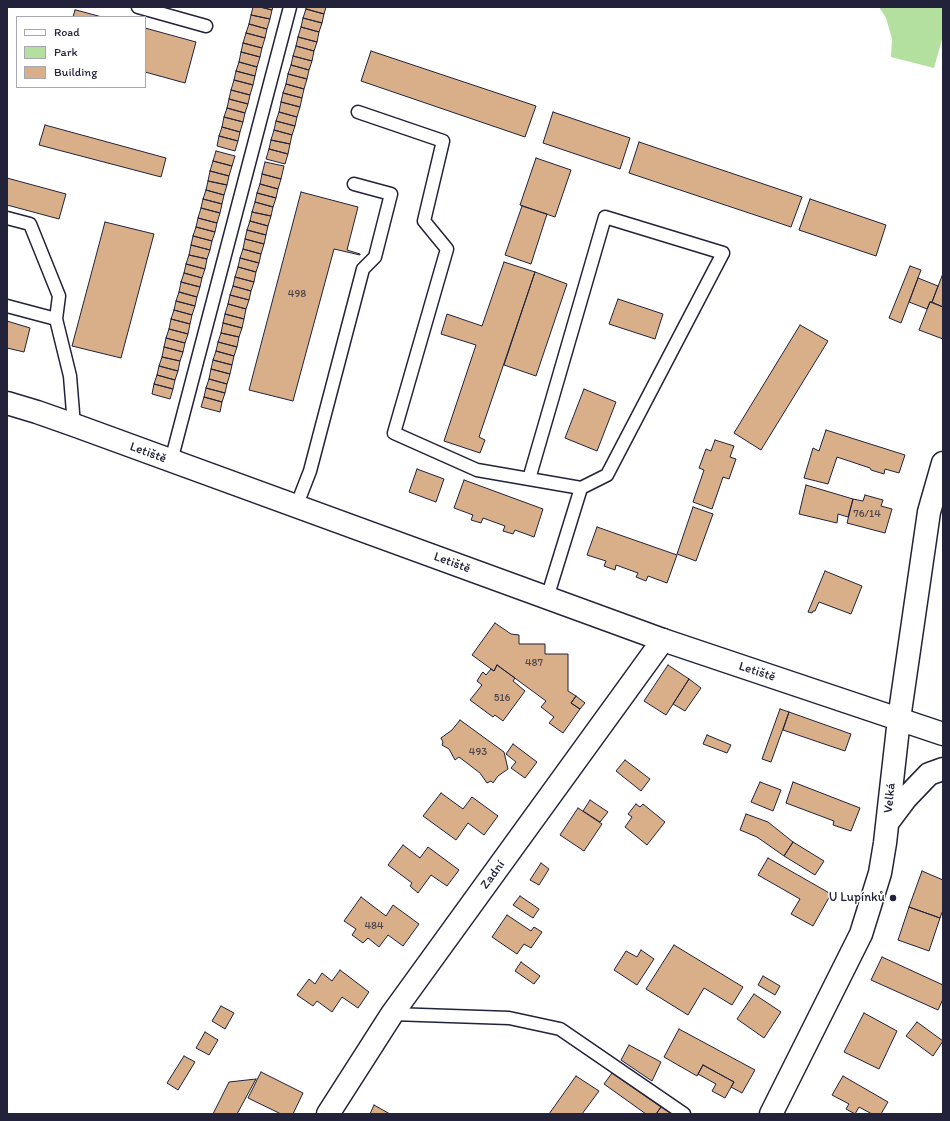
<!DOCTYPE html>
<meta charset="utf-8">
<style>
body{margin:0}
#map{position:relative;width:950px;height:1121px;overflow:hidden;background:#fff;font-family:Itim,sans-serif}
canvas{display:block}
.frame{position:absolute;inset:0;border:8px solid #22223b;pointer-events:none}
.legend{position:absolute;left:16px;top:16px;width:130px;height:72px;box-sizing:border-box;background:#fff;border:1px solid #a7a7b1;margin:0;padding:5px 7px;list-style:none;font-size:12px;color:#22223b}
.legend li{display:flex;align-items:center;gap:8px;height:20px}
.legend b{width:20px;border:1px solid #a7a7b1}
</style>
<div id="map">
<canvas width="950" height="1121"></canvas>
<div class="frame"></div>
<ul class="legend">
<li><b style="height:5px;background:#fff"></b>Road</li>
<li><b style="height:11px;background:#b3e09f"></b>Park</li>
<li><b style="height:11px;background:#d8af89"></b>Building</li>
</ul>
</div>
<script>
const context = document.querySelector('canvas').getContext('2d');
context.lineJoin = 'round';
function paint(path, color) {
  context.fillStyle = color;
  context.fill(path, 'evenodd');
}
function shape(rows) {
  const path = new Path2D();
  for (const r of rows) {
    path.moveTo(r[0], r[1]);
    for (let i = 2; i < r.length; i += 2) path.lineTo(r[i], r[i + 1]);
  }
  return path;
}
function stroke(path, color, width, dash) {
  context.strokeStyle = color;
  context.lineWidth = width;
  context.lineCap = dash ? 'butt' : 'round';
  context.setLineDash(dash || []);
  context.stroke(path);
}
function drawText(font, color, halo, rows, align = 'center') {
  context.font = font + ' Itim,sans-serif';
  context.lineWidth = 3;
  context.setLineDash([]);
  context.textBaseline = 'middle';
  context.strokeStyle = halo;
  context.fillStyle = color;
  for (const [text, x, y, turn = 0] of rows) {
    context.save();
    context.translate(x, y);
    context.rotate((+turn || 0) * Math.PI / 180);
    context.textAlign = isNaN(turn) ? turn : align;
    if (halo) context.strokeText(text, 0, 0);
    context.fillText(text, 0, 0);
    context.restore();
  }
}
const green = shape([
 [879,7,943,7,943,36,934,68,891,57,892,39,886,18]
]);
const building = shape([
 [253,7,260,7,272,10,270,19,251,15,253,7],
 [260,7,273,7,272,10,260,7],
 [306,7,326,7,324,14,306,9,306,7],
 [306,9,324,14,322,23,303,18,306,9],
 [75,10,76,10,102,17,73,17,75,10],
 [251,15,270,19,267,29,249,24,251,15],
 [303,18,322,23,319,32,301,27,303,18],
 [249,24,267,29,265,38,246,33,249,24],
 [301,27,319,32,317,42,298,37,301,27],
 [145,28,196,42,185,83,145,72,145,28],
 [246,33,265,38,262,48,243,43,246,33],
 [298,37,317,42,314,51,296,46,298,37],
 [243,43,262,48,260,57,241,52,243,43],
 [296,46,314,51,312,61,293,56,296,46],
 [371,51,536,106,525,137,361,81,371,51],
 [241,52,260,57,257,67,239,62,241,52],
 [293,56,312,61,309,70,291,65,293,56],
 [239,62,257,67,255,76,236,71,239,62],
 [291,65,309,70,307,79,288,74,291,65],
 [236,71,255,76,253,85,234,80,236,71],
 [288,74,307,79,304,89,286,84,288,74],
 [234,80,253,85,250,95,231,90,234,80],
 [286,84,304,89,302,98,283,93,286,84],
 [231,90,250,95,248,104,229,99,231,90],
 [283,93,302,98,300,107,281,102,283,93],
 [229,99,248,104,245,113,227,108,229,99],
 [281,102,300,107,297,117,279,112,281,102],
 [227,108,245,113,243,122,224,117,227,108],
 [279,112,297,117,295,126,276,121,279,112],
 [553,112,630,138,620,169,543,143,553,112],
 [224,117,243,122,240,132,222,127,224,117],
 [276,121,295,126,292,135,274,130,276,121],
 [45,125,166,158,161,177,39,145,45,125],
 [222,127,240,132,238,141,219,136,222,127],
 [274,130,292,135,290,144,271,140,274,130],
 [219,136,238,141,235,151,217,146,219,136],
 [271,140,290,144,288,154,269,149,271,140],
 [639,142,802,197,791,227,629,173,639,142],
 [269,149,288,154,285,164,266,159,269,149],
 [216,151,235,156,232,166,213,161,216,151],
 [536,158,571,170,555,217,520,205,536,158],
 [213,161,232,166,229,176,210,171,213,161],
 [265,162,284,166,281,179,262,174,265,162],
 [210,171,229,176,227,185,208,181,210,171],
 [262,174,281,179,278,189,260,184,262,174],
 [7,178,66,194,59,219,7,205,7,178],
 [208,181,227,185,224,195,206,190,208,181],
 [260,184,278,189,276,198,257,193,260,184],
 [206,190,224,195,222,204,203,199,206,190],
 [301,192,358,207,347,250,360,254,360,255,334,249,293,401,249,390,301,192],
 [257,193,276,198,273,207,255,202,257,193],
 [203,199,222,204,220,213,201,208,203,199],
 [810,199,886,225,876,256,799,230,810,199],
 [255,202,273,207,271,216,252,212,255,202],
 [522,206,547,214,531,264,505,255,522,206],
 [201,208,220,213,217,223,198,218,201,208],
 [252,212,271,216,268,226,250,221,252,212],
 [198,218,217,223,215,232,196,227,198,218],
 [250,221,268,226,266,235,247,230,250,221],
 [105,222,154,234,121,358,72,346,105,222],
 [196,227,215,232,212,241,193,236,196,227],
 [247,230,266,235,264,244,245,239,247,230],
 [193,236,212,241,210,250,191,245,193,236],
 [245,239,264,244,261,254,243,249,245,239],
 [191,245,210,250,207,259,189,255,191,245],
 [243,249,261,254,259,263,240,258,243,249],
 [189,255,207,259,205,269,186,264,189,255],
 [240,258,259,263,256,272,238,267,240,258],
 [504,262,535,272,479,437,485,440,480,453,444,441,476,345,441,334,447,314,482,326,504,262],
 [186,264,205,269,202,278,184,273,186,264],
 [910,266,921,270,901,323,889,318,910,266],
 [238,267,256,272,254,282,235,277,238,267],
 [535,272,567,284,536,376,504,365,535,272],
 [184,273,202,278,200,287,181,282,184,273],
 [942,276,943,277,943,307,932,302,942,276],
 [235,277,254,282,251,291,233,286,235,277],
 [918,278,938,286,932,302,930,302,927,309,909,302,918,278],
 [181,282,200,287,197,297,179,292,181,282],
 [233,286,251,291,249,300,230,295,233,286],
 [179,292,197,297,195,306,176,301,179,292],
 [230,295,249,300,246,309,228,304,230,295],
 [618,299,663,314,655,339,609,324,618,299],
 [176,301,195,306,192,315,174,310,176,301],
 [930,302,943,307,943,339,919,330,930,302],
 [228,304,246,309,244,319,225,314,228,304],
 [174,310,192,315,190,324,171,319,174,310],
 [225,314,244,319,242,328,223,323,225,314],
 [171,319,190,324,188,334,169,329,171,319],
 [7,321,30,328,24,352,7,348,7,321],
 [223,323,242,328,239,337,221,333,223,323],
 [800,325,828,341,761,450,734,433,800,325],
 [169,329,188,334,185,343,166,338,169,329],
 [221,333,239,337,237,347,218,342,221,333],
 [166,338,185,343,183,352,164,347,166,338],
 [218,342,237,347,234,356,216,351,218,342],
 [164,347,183,352,180,361,162,357,164,347],
 [216,351,234,356,232,365,213,360,216,351],
 [162,357,180,361,178,371,159,366,162,357],
 [213,360,232,365,230,374,211,369,213,360],
 [159,366,178,371,175,380,157,375,159,366],
 [211,369,230,374,227,384,209,379,211,369],
 [157,375,175,380,173,389,154,384,157,375],
 [209,379,227,384,225,393,206,388,209,379],
 [154,384,173,389,170,399,152,394,154,384],
 [206,388,225,393,222,402,204,397,206,388],
 [584,389,616,402,597,451,565,438,584,389],
 [204,397,222,402,220,412,201,407,204,397],
 [826,430,905,455,899,473,885,469,884,474,871,470,870,468,837,457,828,484,804,478,813,448,819,451,826,430],
 [715,440,734,446,730,457,736,459,729,479,723,477,712,509,693,502,704,470,699,468,706,449,711,451,715,440],
 [417,469,444,479,436,502,409,492,417,469],
 [464,480,543,509,534,537,515,530,513,534,503,531,505,526,483,518,481,523,471,520,473,515,454,508,464,480],
 [806,485,853,499,848,517,838,514,837,523,799,514,806,485],
 [865,495,883,500,881,506,892,509,885,533,847,523,853,499,863,501,865,495],
 [693,507,713,514,696,561,677,554,693,507],
 [597,527,677,555,667,583,648,576,646,581,636,577,638,573,616,565,615,570,604,566,606,561,587,555,597,527],
 [825,571,862,586,851,614,819,602,815,611,813,611,812,613,808,612,825,571],
 [495,623,511,634,519,635,519,644,545,644,545,654,568,654,568,691,576,696,571,703,580,709,563,733,549,723,554,717,541,707,546,701,497,665,494,671,472,655,495,623],
 [497,665,515,678,513,681,525,691,503,721,495,715,493,717,470,700,482,685,477,681,482,673,483,672,486,675,491,669,494,671,497,665],
 [668,665,689,679,666,715,644,701,668,665],
 [689,679,701,688,685,711,673,704,689,679],
 [576,696,585,703,580,709,571,703,576,696],
 [780,709,789,712,771,762,762,759,780,709],
 [789,712,851,734,845,751,783,730,789,712],
 [460,720,504,752,508,769,498,776,493,783,491,781,487,783,480,773,459,757,455,760,449,749,442,745,443,742,441,738,452,730,460,720],
 [707,735,731,745,727,753,703,744,707,735],
 [513,744,537,762,525,778,511,768,516,762,506,754,513,744],
 [625,760,650,779,641,791,616,771,625,760],
 [760,782,781,790,773,811,751,802,760,782],
 [793,782,860,808,851,831,833,825,834,821,786,803,793,782],
 [441,793,463,809,472,797,498,816,484,835,468,823,456,840,423,816,441,793],
 [590,800,608,812,600,822,583,811,590,800],
 [636,804,640,807,643,804,665,822,647,845,625,827,632,817,628,814,636,804],
 [578,808,602,824,584,851,560,835,578,808],
 [746,814,768,822,793,842,784,856,757,837,740,830,746,814],
 [793,842,824,861,815,875,784,856,793,842],
 [403,845,420,858,428,847,459,870,447,886,431,875,418,893,410,886,412,883,388,865,403,845],
 [768,858,831,894,813,926,791,914,800,899,758,875,768,858],
 [541,863,549,869,539,885,530,880,541,863],
 [922,871,943,880,943,910,940,918,909,907,922,871],
 [520,896,539,909,533,918,513,905,520,896],
 [361,897,386,916,393,905,419,924,403,946,388,935,379,947,368,938,363,943,352,935,356,929,344,921,361,897],
 [909,907,940,918,929,951,898,940,909,907],
 [507,915,531,931,534,927,542,932,531,948,524,944,517,954,492,937,507,915],
 [674,945,743,987,732,1005,704,988,688,1015,646,989,674,945],
 [641,950,654,959,637,985,614,970,626,951,637,957,641,950],
 [882,957,943,985,943,999,938,1010,871,980,882,957],
 [521,962,540,976,534,984,515,971,521,962],
 [340,970,369,992,358,1008,342,997,332,1012,317,1001,313,1006,297,995,309,979,315,984,322,973,332,981,340,970],
 [763,976,780,986,775,995,758,985,763,976],
 [754,994,781,1012,764,1038,737,1019,754,994],
 [221,1006,234,1013,225,1029,212,1021,221,1006],
 [864,1013,897,1031,879,1069,844,1052,864,1013],
 [917,1022,943,1041,933,1056,906,1036,917,1022],
 [679,1029,755,1070,742,1093,731,1087,734,1082,703,1065,697,1076,664,1057,679,1029],
 [205,1032,218,1040,209,1055,196,1048,205,1032],
 [629,1045,661,1062,652,1081,621,1060,629,1045],
 [184,1056,195,1062,178,1090,167,1083,184,1056],
 [703,1065,734,1082,725,1098,712,1091,716,1084,698,1074,703,1065],
 [261,1072,303,1093,293,1114,281,1114,248,1098,261,1072],
 [612,1073,661,1107,656,1114,646,1114,604,1084,612,1073],
 [576,1076,599,1091,582,1114,549,1114,576,1076],
 [843,1076,888,1102,881,1114,872,1114,859,1107,855,1114,846,1109,849,1104,832,1095,843,1076],
 [256,1079,237,1114,213,1114,229,1082,256,1079],
 [374,1105,390,1114,370,1114,374,1105],
 [661,1107,672,1114,656,1114,661,1107]
]);
const service = shape([
 [138,7,206,26],
 [358,112,443,141,424,221,447,249,394,433,477,470,581,488],
 [7,218,30,224,59,296,56,319,70,376,74,425],
 [7,306,56,319],
 [171,461,290,7],
 [529,479,605,217,723,253,607,475,581,488,547,598],
 [296,507,310,471,363,269,375,257,391,194,354,184],
 [392,1014,509,1018,560,1029,684,1114]
]);
const minor = shape([
 [899,719,929,512,943,463],
 [328,1114,392,1014,663,640]
]);
const tertiary = shape([
 [7,403,37,412,74,425,663,640,943,734],
 [888,822,906,798,929,774,943,769],
 [771,1114,861,934,880,873,885,843,899,719]
]);
const markers = [
 [893,898,4,"#22223b"]
];
const numberNames = [
 ["498",297,294],
 ["76/14",867,514],
 ["487",534,663],
 ["516",502,698],
 ["493",478,752],
 ["484",374,926]
];
const streetNames = [
 ["Letiště",148,453,20],
 ["Letiště",452,563,20],
 ["Letiště",757,672,18],
 ["Velká",890,798,-84],
 ["Zadní",493,875,-54]
];
const poiNames = [
 ["U Lupínků",885,898]
];
paint(green, '#b3e09f');
paint(building, '#d8af89');
stroke(building, '#22223b', 1);
stroke(service, '#22223b', 15);
stroke(minor, '#22223b', 25);
stroke(tertiary, '#22223b', 25);
stroke(service, '#fff', 12);
stroke(minor, '#fff', 22);
stroke(tertiary, '#fff', 22);
for (const [x, y, r, color] of markers) {
  const dot = new Path2D();
  dot.arc(x, y, r, 0, 2 * Math.PI);
  context.fillStyle = color;
  context.fill(dot);
  stroke(dot, '#fff', 1.5);
}
drawText('11px', '#50454e', null, numberNames);
drawText('13px', '#22223b', '#fff', streetNames);
drawText('13px', '#22223b', '#fff', poiNames, 'right');
</script>
